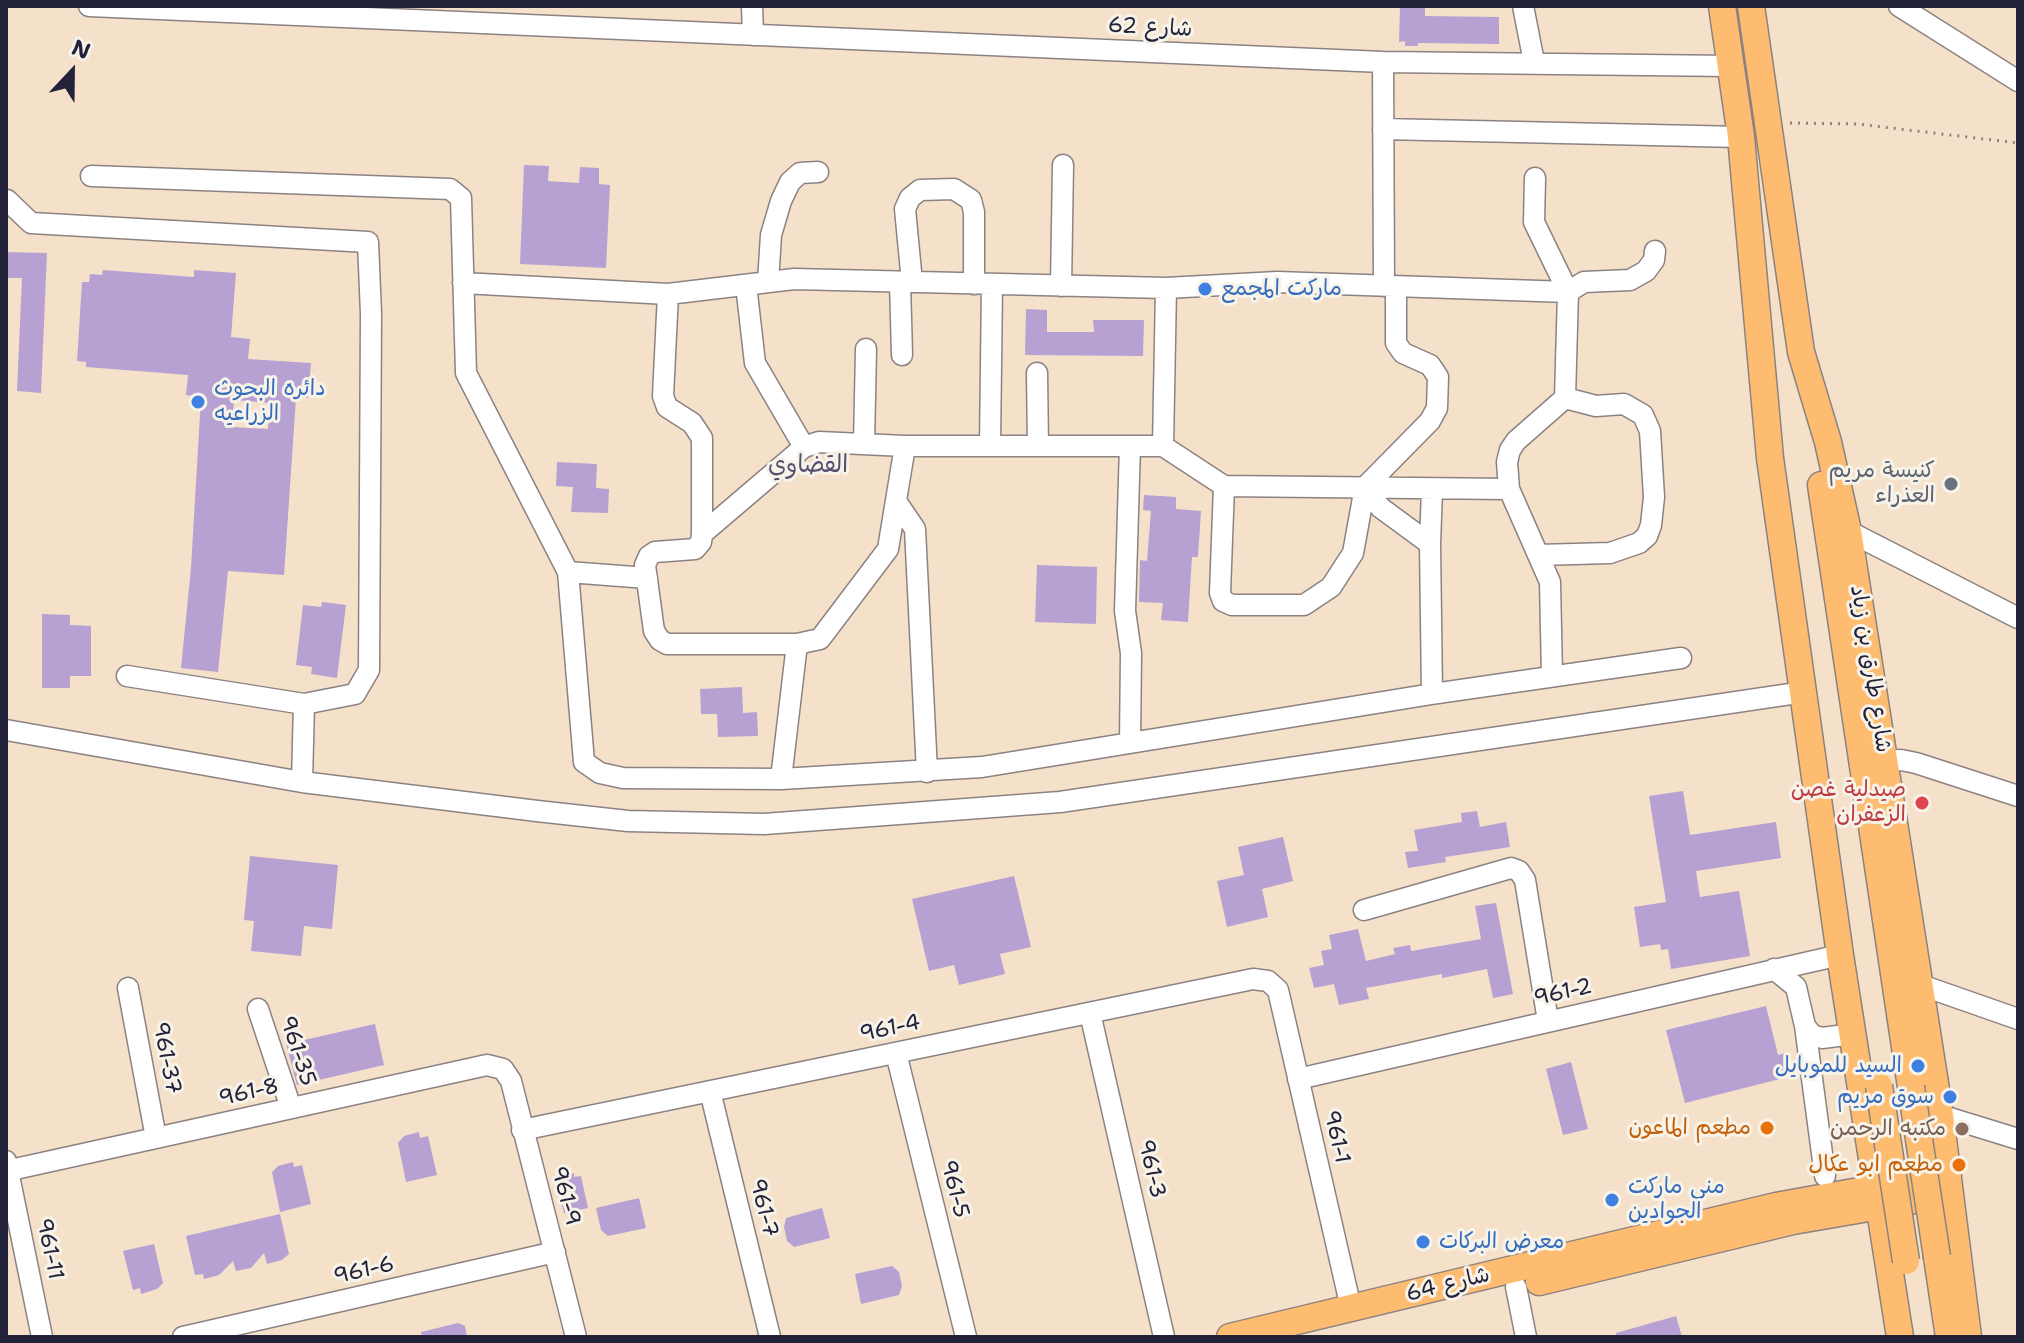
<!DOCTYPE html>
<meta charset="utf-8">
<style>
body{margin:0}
#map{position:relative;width:2024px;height:1343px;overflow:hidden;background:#f5e1c9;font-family:"Shantell Sans",sans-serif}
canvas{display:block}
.frame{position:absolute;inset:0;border:8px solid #22223b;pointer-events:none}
.north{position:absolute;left:32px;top:32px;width:80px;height:80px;-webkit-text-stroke:6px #f7f3e8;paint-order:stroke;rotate:22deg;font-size:22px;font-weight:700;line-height:32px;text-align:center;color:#22223b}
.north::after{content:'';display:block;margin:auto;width:28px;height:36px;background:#22223b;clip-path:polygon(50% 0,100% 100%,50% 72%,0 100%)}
</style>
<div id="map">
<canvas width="2024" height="1343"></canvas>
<div class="frame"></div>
<div class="north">N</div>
</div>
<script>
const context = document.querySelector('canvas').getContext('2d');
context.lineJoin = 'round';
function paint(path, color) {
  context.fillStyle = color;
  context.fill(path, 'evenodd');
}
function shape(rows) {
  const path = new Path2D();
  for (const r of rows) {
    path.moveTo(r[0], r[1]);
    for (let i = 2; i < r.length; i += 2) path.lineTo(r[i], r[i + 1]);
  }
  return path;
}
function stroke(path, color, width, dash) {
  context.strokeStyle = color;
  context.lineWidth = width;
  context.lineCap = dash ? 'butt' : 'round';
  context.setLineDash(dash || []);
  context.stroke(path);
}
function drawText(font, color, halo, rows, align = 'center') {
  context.font = font + ' "Shantell Sans","Playpen Sans Arabic",sans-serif';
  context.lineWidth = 6;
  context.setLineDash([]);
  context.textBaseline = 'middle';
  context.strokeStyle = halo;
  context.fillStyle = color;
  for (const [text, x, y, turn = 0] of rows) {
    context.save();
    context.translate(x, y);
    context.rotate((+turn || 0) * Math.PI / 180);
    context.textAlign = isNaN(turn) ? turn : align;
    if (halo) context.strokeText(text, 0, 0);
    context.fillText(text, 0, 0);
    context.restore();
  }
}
const building = shape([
 [1400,6,1425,6,1425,16,1499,17,1499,44,1418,43,1418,46,1405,46,1405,41,1399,42],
 [524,165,549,166,548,181,579,183,580,167,599,168,599,184,610,185,606,268,520,264],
 [6,252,47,253,41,393,17,391,22,278,6,278],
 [103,270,194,277,194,270,236,273,231,337,250,339,248,359,311,363,308,398,296,398,284,575,228,571,218,672,181,668,191,568,201,397,186,395,188,375,86,367,86,362,77,361,82,282,89,282,90,274,102,275],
 [234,400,270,403,268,429,232,427],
 [1026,309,1047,310,1047,332,1094,332,1093,320,1144,320,1143,356,1025,355],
 [557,462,597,464,596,488,609,489,608,513,571,512,573,487,556,486],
 [1144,495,1176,497,1176,509,1201,511,1198,557,1192,557,1188,622,1161,620,1163,603,1139,602,1140,560,1147,561,1151,511,1143,510],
 [1037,565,1097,567,1096,624,1035,622],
 [322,602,346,605,337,678,311,674,312,667,296,665,303,605,321,607],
 [42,614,70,615,70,625,91,626,91,676,70,676,70,688,42,688],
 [742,687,743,713,757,712,758,736,718,737,717,714,701,714,700,689],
 [1683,791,1690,835,1776,822,1781,858,1696,871,1700,897,1739,891,1750,956,1671,969,1668,949,1661,950,1660,944,1640,947,1634,907,1666,902,1649,796],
 [1477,811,1480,827,1506,822,1510,847,1445,857,1446,862,1408,868,1405,852,1418,851,1414,830,1462,822,1461,813],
 [1283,837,1293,881,1262,889,1268,917,1227,927,1217,881,1244,875,1238,847],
 [250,856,338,865,332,929,304,926,301,956,251,951,254,921,244,920],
 [1014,876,1031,947,1000,954,1005,974,959,985,954,965,929,971,912,899],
 [1496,903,1513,994,1493,998,1487,969,1442,978,1442,974,1366,988,1369,999,1339,1005,1334,984,1314,988,1309,968,1324,965,1321,951,1332,949,1329,935,1358,929,1366,961,1395,954,1393,948,1410,945,1411,951,1481,939,1475,906],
 [1766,1006,1778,1055,1786,1053,1792,1076,1685,1103,1666,1030],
 [375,1024,384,1065,297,1085,286,1044],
 [1571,1062,1588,1129,1563,1135,1546,1069],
 [419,1132,420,1138,428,1136,437,1175,406,1182,398,1143,404,1136],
 [293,1162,294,1167,302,1165,311,1204,280,1212,272,1172,278,1166],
 [574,1173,574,1177,581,1176,588,1208,564,1213,556,1182,561,1176],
 [639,1198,646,1228,608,1236,601,1230,596,1208],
 [822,1208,830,1238,794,1247,787,1241,784,1227,786,1218],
 [280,1214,289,1254,282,1260,267,1264,264,1253,251,1268,236,1271,233,1261,219,1275,204,1279,203,1274,195,1275,186,1236],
 [154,1244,163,1283,157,1289,141,1294,140,1288,133,1290,123,1251],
 [892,1266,899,1272,902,1286,899,1295,861,1304,855,1274],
 [1676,1316,1682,1337,1616,1337,1616,1333],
 [458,1323,465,1326,467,1337,422,1337,421,1332]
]);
const path = shape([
 [1790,123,1857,124,2018,143]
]);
const minor = shape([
 [89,6,1383,62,1731,66],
 [752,6,753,35],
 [1523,6,1534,62],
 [1899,6,2018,81],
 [1383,62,1384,286],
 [1383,129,1741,137],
 [91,176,450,189,461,198,466,373,568,572,584,762,600,773,623,778,781,779,982,767,1432,694,1681,658],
 [1535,178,1534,222,1568,292,1565,398,1516,441,1510,450,1507,462,1509,489,1550,582,1552,676],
 [7,200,31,223,368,242,371,314,369,670,355,694,304,704,127,676],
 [768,282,771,235,781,201,790,182,800,173,818,172],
 [900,282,902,355],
 [912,282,905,209,910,198,920,190,954,189,971,200,974,212,974,284],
 [463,283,668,294,794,279,1166,288,1277,282,1568,292,1584,282,1630,280,1646,271,1654,260,1655,251],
 [746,285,755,363,804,447],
 [1061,286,1063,165],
 [668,294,663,396,667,407,692,423,702,438,702,534,701,542,695,549,655,552,649,556,645,565,654,631,660,640,667,644,797,644],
 [1037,373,1038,446],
 [864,444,866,349],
 [990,446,992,284],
 [1163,446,1166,288],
 [1224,486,1220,593,1223,601,1232,605,1304,605,1331,587,1353,553,1365,487,1430,421,1437,408,1438,377,1430,365,1403,353,1396,343,1396,286],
 [1432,489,1430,544,1432,694],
 [1365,490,1381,508,1430,544],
 [896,501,915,529,927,772],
 [1848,531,2018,618],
 [702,534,804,447,819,442,905,446,1163,446,1224,486,1509,489],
 [1538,555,1610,553,1639,543,1647,536,1651,525,1654,497,1650,431,1643,415,1624,404,1596,406,1565,398],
 [568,572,647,578],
 [6,730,302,782,537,811,628,821,764,824,1060,802,1804,692],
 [1130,743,1131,653,1125,611,1130,446],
 [1884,761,1901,760,1916,763,2018,796],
 [781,779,797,644,820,639,888,549,905,446],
 [302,782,304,704],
 [1364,910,1511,868,1519,871,1525,880,1548,1021],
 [1774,969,1796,987,1805,1026,1825,1176],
 [1918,984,2018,1019],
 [128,988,156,1138],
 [258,1009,291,1108],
 [1090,1013,1164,1337],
 [1805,1026,1812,1035,1822,1038,1853,1034],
 [896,1053,966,1337],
 [1298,1079,1840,955],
 [710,1091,770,1337],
 [1940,1115,2018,1139],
 [522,1130,1253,979,1268,981,1278,990,1351,1308],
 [6,1161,42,1337],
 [6,1171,487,1065,503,1069,511,1081,576,1337],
 [1516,1287,1526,1337],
 [183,1337,555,1252]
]);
const major = shape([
 [1722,6,1741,137,1770,458,1840,955,1900,1337],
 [1751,6,1801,352,1828,442,1848,531,1940,1115,1968,1337],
 [1821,485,1911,1087],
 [1937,1257,1949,1337],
 [1539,1282,1793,1221,1950,1194],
 [1230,1337,1776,1206,1948,1175]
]);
const majorBridge = shape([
 [1879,1086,1906,1261],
 [1911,1087,1937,1257]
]);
const markers = [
 [1205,289,8,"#3f7fe0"],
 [198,402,8,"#3f7fe0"],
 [1951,484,8,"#6b7280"],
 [1922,803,8,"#e0444e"],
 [1918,1066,8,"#3f7fe0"],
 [1950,1097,8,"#3f7fe0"],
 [1767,1128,8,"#e8710a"],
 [1962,1129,8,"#8d6e63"],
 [1959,1165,8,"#e8710a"],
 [1612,1200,8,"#3f7fe0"],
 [1423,1242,8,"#3f7fe0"]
];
const streetNames = [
 ["شارع 62",1150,28,3],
 ["شارع طارق بن زياد",1870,669,81],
 ["961-2",1563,993,-13],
 ["961-4",890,1029,-12],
 ["961-35",297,1051,72],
 ["961-37",166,1058,79],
 ["961-8",249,1093,-13],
 ["961-1",1336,1137,77],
 ["961-3",1151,1169,77],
 ["961-5",954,1189,76],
 ["961-9",565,1196,75],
 ["961-7",763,1208,76],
 ["961-11",49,1249,78],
 ["961-6",364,1271,-13],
 ["شارع 64",1448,1285,-14]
];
const shopNames = [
 ["ماركت المجمع",1221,289],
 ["دائره البحوث",214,389],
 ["الزراعيه",214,414],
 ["السيد للموبايل",1902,1066,"right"],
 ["سوق مريم",1934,1097,"right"],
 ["مني ماركت",1628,1187],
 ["الجوادين",1628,1212],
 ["معرض البركات",1439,1242]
];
const worshipNames = [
 ["كنيسة مريم",1935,471],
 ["العذراء",1935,496]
];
const healthNames = [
 ["صيدلية غصن",1906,790],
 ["الزعفران",1906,815]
];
const foodNames = [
 ["مطعم الماعون",1751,1128],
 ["مطعم ابو عكال",1943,1165]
];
const educationNames = [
 ["مكتبه الرحمن",1946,1129]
];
const neighbourhoodNames = [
 ["القضاوي",808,466]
];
paint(building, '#b7a1d2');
stroke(minor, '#8c8282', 23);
stroke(major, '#8c8282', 29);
stroke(path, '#8c8282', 3, [2, 6]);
stroke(minor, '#fff', 20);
stroke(major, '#fdbc70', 26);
stroke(majorBridge, '#8c8282', 29, []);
stroke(majorBridge, '#fdbc70', 26);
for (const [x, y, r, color] of markers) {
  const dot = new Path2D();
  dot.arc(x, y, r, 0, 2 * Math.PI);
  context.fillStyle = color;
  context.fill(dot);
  stroke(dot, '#f7f3e8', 3);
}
drawText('22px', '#22223b', '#f7f3e8', streetNames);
drawText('22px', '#366cbe', '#f7f3e8', shopNames, 'left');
drawText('22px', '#5b616d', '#f7f3e8', worshipNames, 'right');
drawText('22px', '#be3a42', '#f7f3e8', healthNames, 'right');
drawText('22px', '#c56008', '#f7f3e8', foodNames, 'right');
drawText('22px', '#785e54', '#f7f3e8', educationNames, 'right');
drawText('24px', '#564e70', '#f7f3e8', neighbourhoodNames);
</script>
